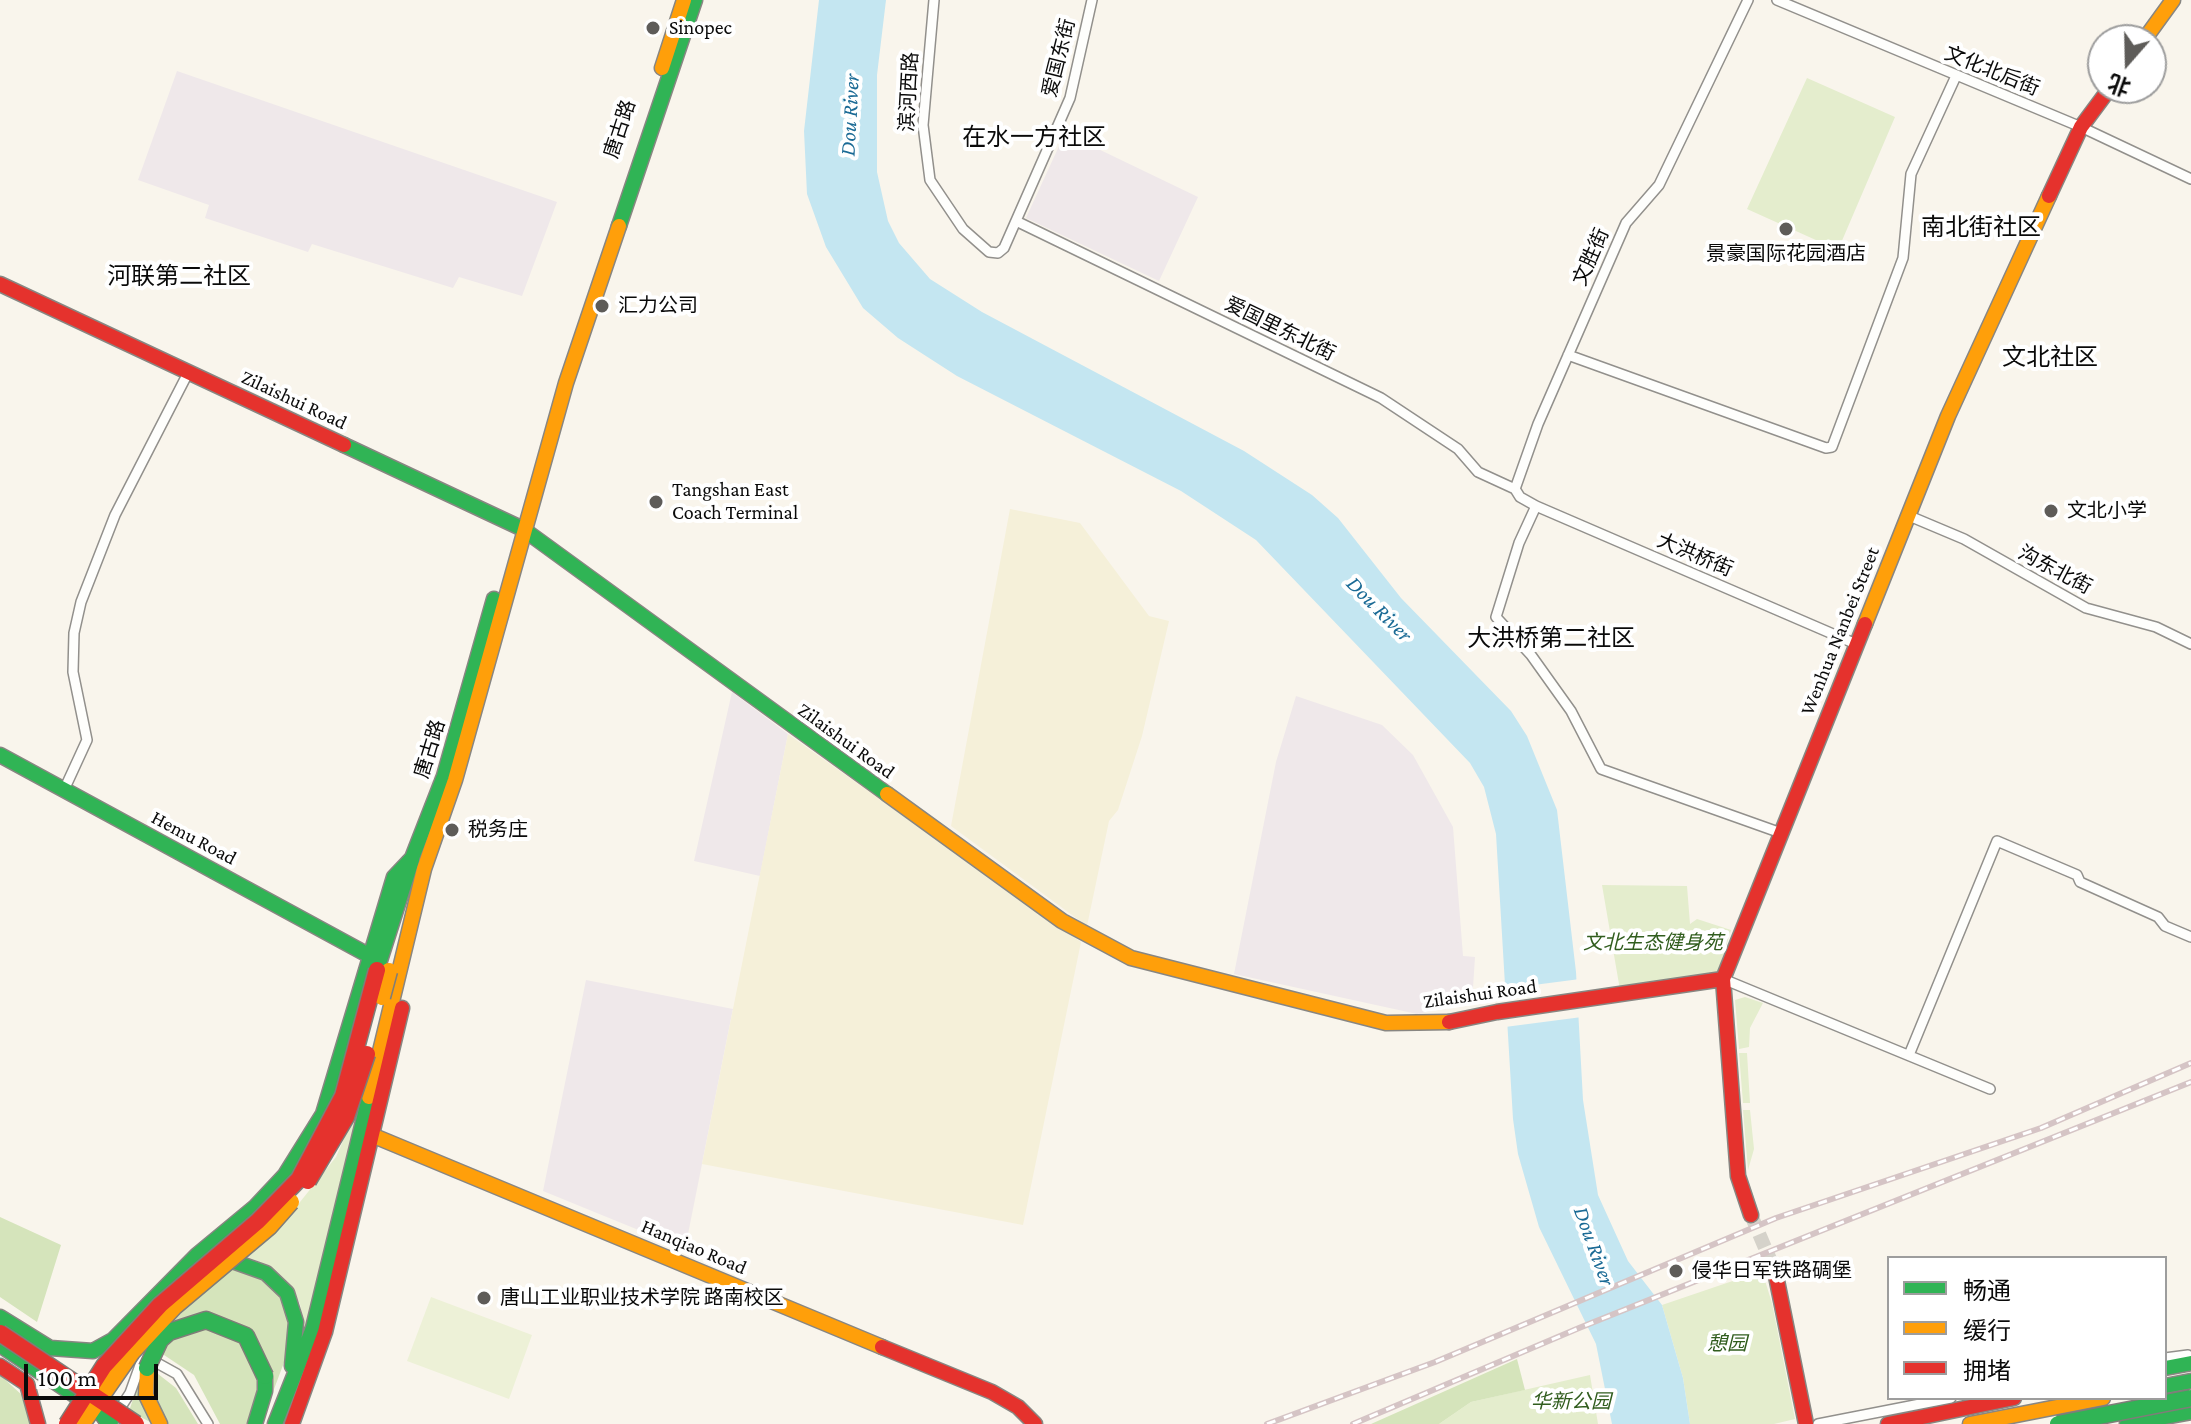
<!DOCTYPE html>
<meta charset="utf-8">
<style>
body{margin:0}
#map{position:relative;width:2191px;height:1424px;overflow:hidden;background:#f9f5ec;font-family:"Crimson Pro","Noto Sans SC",serif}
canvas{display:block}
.legend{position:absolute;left:1887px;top:1256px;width:280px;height:144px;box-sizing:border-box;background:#fff;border:2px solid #9d9d9d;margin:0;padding:10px 14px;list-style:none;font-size:24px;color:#0a0a0a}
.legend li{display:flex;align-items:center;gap:16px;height:40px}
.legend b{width:40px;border:2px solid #9d9d9d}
.north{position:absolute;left:2087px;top:24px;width:80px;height:80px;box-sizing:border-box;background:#fff;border:2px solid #9d9d9d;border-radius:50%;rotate:200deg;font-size:22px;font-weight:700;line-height:32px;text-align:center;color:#0a0a0a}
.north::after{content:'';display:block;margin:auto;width:28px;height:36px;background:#5e5c59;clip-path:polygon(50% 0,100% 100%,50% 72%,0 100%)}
.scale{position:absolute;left:24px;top:1364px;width:134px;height:36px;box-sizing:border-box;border:4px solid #0a0a0a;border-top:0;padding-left:10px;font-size:24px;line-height:28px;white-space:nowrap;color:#0a0a0a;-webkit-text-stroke:6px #fff;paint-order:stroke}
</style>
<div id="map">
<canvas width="2191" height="1424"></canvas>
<ul class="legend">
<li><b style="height:10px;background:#30b455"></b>畅通</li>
<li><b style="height:10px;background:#ff9f0a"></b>缓行</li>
<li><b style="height:10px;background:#e5322d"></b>拥堵</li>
</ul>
<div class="north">北</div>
<div class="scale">100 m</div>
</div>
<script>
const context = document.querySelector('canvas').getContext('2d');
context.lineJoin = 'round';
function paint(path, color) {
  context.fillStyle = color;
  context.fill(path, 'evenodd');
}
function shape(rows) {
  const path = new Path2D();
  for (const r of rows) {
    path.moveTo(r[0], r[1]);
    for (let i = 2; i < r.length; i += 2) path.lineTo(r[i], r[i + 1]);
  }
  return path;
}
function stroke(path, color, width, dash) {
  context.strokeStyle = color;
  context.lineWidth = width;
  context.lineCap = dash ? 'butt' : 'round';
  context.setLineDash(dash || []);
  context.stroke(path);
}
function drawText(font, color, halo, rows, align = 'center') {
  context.font = font + ' "Crimson Pro","Noto Sans SC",serif';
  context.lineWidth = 8;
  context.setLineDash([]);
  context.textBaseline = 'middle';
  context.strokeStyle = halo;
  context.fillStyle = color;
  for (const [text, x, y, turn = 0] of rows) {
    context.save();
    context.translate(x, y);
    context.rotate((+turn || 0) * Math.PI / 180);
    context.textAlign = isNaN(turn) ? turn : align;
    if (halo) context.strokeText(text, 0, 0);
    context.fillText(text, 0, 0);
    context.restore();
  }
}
const industrial = shape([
 [177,71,557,202,522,296,459,277,453,288,312,244,308,252,205,218,209,205,138,180],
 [1065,133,1198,197,1159,281,1026,218],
 [732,692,788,734,760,876,694,861],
 [1296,696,1382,725,1413,755,1453,827,1463,956,1475,957,1472,1003,1417,1014,1234,974,1276,762],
 [586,980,733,1009,685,1249,543,1191]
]);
const farmland = shape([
 [1010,509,1080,523,1149,616,1169,621,1142,736,1118,810,1109,821,1087,926,951,826],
 [788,734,1081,942,1023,1225,702,1164]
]);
const green = shape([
 [1807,78,1895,117,1838,250,1747,209],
 [1602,885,1687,886,1690,924,1697,919,1731,930,1717,975,1620,990],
 [1745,997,1763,1003,1750,1028,1749,1047,1739,1049,1735,1000],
 [1739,1053,1747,1053,1750,1103,1743,1103],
 [365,1090,305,1332,300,1304,291,1286,264,1264,245,1256,288,1217,336,1157],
 [1743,1110,1750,1110,1754,1149,1748,1170],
 [1762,1271,1772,1303,1795,1419,1774,1424,1690,1424,1683,1378,1662,1305],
 [1590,1375,1598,1424,1439,1424,1471,1402]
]);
const forest = shape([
 [0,1217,61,1245,37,1322,0,1297],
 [236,1264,264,1277,290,1305,289,1349,261,1424,220,1424,194,1375,161,1353,156,1339,207,1287],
 [1517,1359,1525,1390,1471,1402,1439,1424,1371,1424],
 [153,1370,176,1388,198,1424,167,1424,157,1412],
 [0,1375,23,1396,31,1424,0,1424],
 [139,1382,154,1424,129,1411]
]);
const pitch = shape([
 [431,1297,532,1335,509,1399,407,1361]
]);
const water = shape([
 [819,0,886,0,877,75,877,172,888,221,899,243,930,279,982,312,1244,451,1312,495,1338,518,1401,598,1511,711,1527,736,1557,810,1576,972,1583,1100,1598,1195,1628,1261,1662,1305,1683,1378,1690,1424,1612,1424,1596,1344,1539,1227,1518,1154,1513,1119,1496,834,1484,787,1470,763,1256,540,1181,491,957,376,898,338,863,308,826,247,807,194,804,131]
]);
const pier = shape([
 [1580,979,1582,1017,1505,1027,1503,989]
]);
const secondaryTunnel = shape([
 [1751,1215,1775,1271]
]);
const street = shape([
 [934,0,923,125,930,180,963,229,989,252,998,253,1004,248,1070,98,1092,0],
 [1748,0,1659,185,1626,223,1538,424,1515,489,1520,497,1536,506,1856,644],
 [1777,0,2081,127,2191,179],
 [1016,221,1381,398,1458,449,1478,472,1515,489],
 [1568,355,1826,448,1832,447,1903,258,1911,174,1956,76],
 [1536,506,1519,543,1496,617,1531,655,1571,711,1601,769,1781,833],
 [1907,515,1964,539,2086,608,2156,627,2191,644],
 [64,790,87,740,73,672,74,633,81,602,115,515,188,373],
 [1723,979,1990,1089],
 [1909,1055,1997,841,2077,875,2080,882,2158,917,2165,926,2191,937],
 [130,1348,177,1374,208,1424],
 [2165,1358,2188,1355],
 [117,1413,130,1393,144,1354],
 [1818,1424,1951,1398]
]);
const fast = shape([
 [619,226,695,0],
 [344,445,523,529,887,794],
 [0,755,370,956],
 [412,858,444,776,494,599],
 [377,970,412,860],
 [221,1257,266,1273,287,1293,296,1322,292,1366],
 [0,1317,50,1348,93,1351,113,1340,197,1255,255,1207,285,1175,323,1114,394,877,412,858],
 [0,1345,92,1407],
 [2165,1368,2191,1363],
 [2165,1386,2191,1381],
 [255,1424,265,1391,265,1376],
 [275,1424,313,1328,369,1097],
 [2127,1424,2191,1412]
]);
const slow = shape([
 [2144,40,2173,0],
 [662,68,684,0],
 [1865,624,1948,416,2049,196],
 [887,794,1062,921,1131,958,1386,1023,1449,1022],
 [424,869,455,780,566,383,619,226],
 [369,1097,424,869],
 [374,1136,882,1347],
 [147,1368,146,1395,160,1424],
 [1970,1424,2103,1398]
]);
const jam = shape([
 [2049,196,2081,127,2110,88],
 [0,284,344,445],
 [1449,1022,1497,1012,1723,979],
 [1751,1215,1738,1176,1723,979,1865,624],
 [1775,1271,1806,1424],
 [882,1347,992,1392,1018,1407,1035,1424],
 [0,1366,27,1384,38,1424],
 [292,1424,325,1332,402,1008],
 [1888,1424,2014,1398]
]);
const rail = shape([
 [1267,1424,1435,1362,1776,1218,2041,1128,2191,1063],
 [1353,1424,1579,1328,2191,1082]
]);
const fastBridge = shape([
 [147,1368,160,1340,169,1332,206,1320,246,1336,265,1376],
 [102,1413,110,1424],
 [2058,1424,2191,1398]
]);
const slowBridge = shape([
 [382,997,389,971],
 [82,1424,132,1352,174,1307,269,1227,291,1202]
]);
const jamBridge = shape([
 [308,1181,346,1117,367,1054],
 [0,1333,136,1424],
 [67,1424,104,1366,160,1305,258,1221,299,1179,343,1096,377,970]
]);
const markers = [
 [653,28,8,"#5e5c59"],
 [1786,229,8,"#5e5c59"],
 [602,306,8,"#5e5c59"],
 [656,502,8,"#5e5c59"],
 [2051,511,8,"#5e5c59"],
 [452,830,8,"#5e5c59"],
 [1676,1271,8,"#5e5c59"],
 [484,1298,8,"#5e5c59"]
];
const poiNames = [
 ["Sinopec",669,28],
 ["景豪国际花园酒店",1786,254,"center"],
 ["汇力公司",618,306],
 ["Tangshan East",672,490],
 ["Coach Terminal",672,513],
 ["文北小学",2067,511],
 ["税务庄",468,830],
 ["侵华日军铁路碉堡",1692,1271],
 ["唐山工业职业技术学院 路南校区",500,1298]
];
const streetNames = [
 ["爱国东街",1059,58,-76],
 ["文化北后街",1992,71,22],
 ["滨河西路",909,92,-87],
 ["唐古路",620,129,-72],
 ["文胜街",1591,257,-66],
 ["爱国里东北街",1280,329,26],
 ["Zilaishui Road",294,400,25],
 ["大洪桥街",1695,555,23],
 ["沟东北街",2055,570,28],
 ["Wenhua Nanbei Street",1840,631,-68],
 ["Zilaishui Road",846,741,36],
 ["唐古路",430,749,-73],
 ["Hemu Road",194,838,28],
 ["Zilaishui Road",1480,994,-8],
 ["Hanqiao Road",694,1247,23]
];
const parkNames = [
 ["文北生态健身苑",1653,943],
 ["憩园",1727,1344],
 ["华新公园",1571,1402]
];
const waterNames = [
 ["Dou River",850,115,-87],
 ["Dou River",1379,609,45],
 ["Dou River",1594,1246,70]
];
const quarterNames = [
 ["在水一方社区",1034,138],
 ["南北街社区",1981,228],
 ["河联第二社区",179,277],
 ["文北社区",2050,358],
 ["大洪桥第二社区",1551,639]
];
paint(industrial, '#efe8ea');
paint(farmland, '#f5f0d9');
paint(green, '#e4edcd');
paint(forest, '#d5e4bb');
paint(pitch, '#edf1d7');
paint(water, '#c4e6f1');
paint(pier, '#f9f5ec');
stroke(secondaryTunnel, '#d5d2ca', 14, [14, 7]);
stroke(street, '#92908c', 12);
stroke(fast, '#888682', 17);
stroke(slow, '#888682', 17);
stroke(jam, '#888682', 17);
stroke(street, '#fefefc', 9);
stroke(fast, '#30b455', 14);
stroke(slow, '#ff9f0a', 14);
stroke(jam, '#e5322d', 14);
stroke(rail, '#d5c4c5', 6);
stroke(rail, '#fff', 3, [9]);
stroke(fastBridge, '#7f7d79', 19, []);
stroke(slowBridge, '#7f7d79', 19, []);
stroke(jamBridge, '#7f7d79', 19, []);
stroke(fastBridge, '#30b455', 16);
stroke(slowBridge, '#ff9f0a', 16);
stroke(jamBridge, '#e5322d', 16);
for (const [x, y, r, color] of markers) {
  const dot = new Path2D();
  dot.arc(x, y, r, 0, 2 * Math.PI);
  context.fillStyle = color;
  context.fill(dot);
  stroke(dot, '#fff', 3);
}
drawText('20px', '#0a0a0a', '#fff', poiNames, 'left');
drawText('20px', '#0a0a0a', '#fff', streetNames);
drawText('italic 20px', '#315d1e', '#fff', parkNames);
drawText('italic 22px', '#1a6a95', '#fff', waterNames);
drawText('24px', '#0a0a0a', '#fff', quarterNames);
</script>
